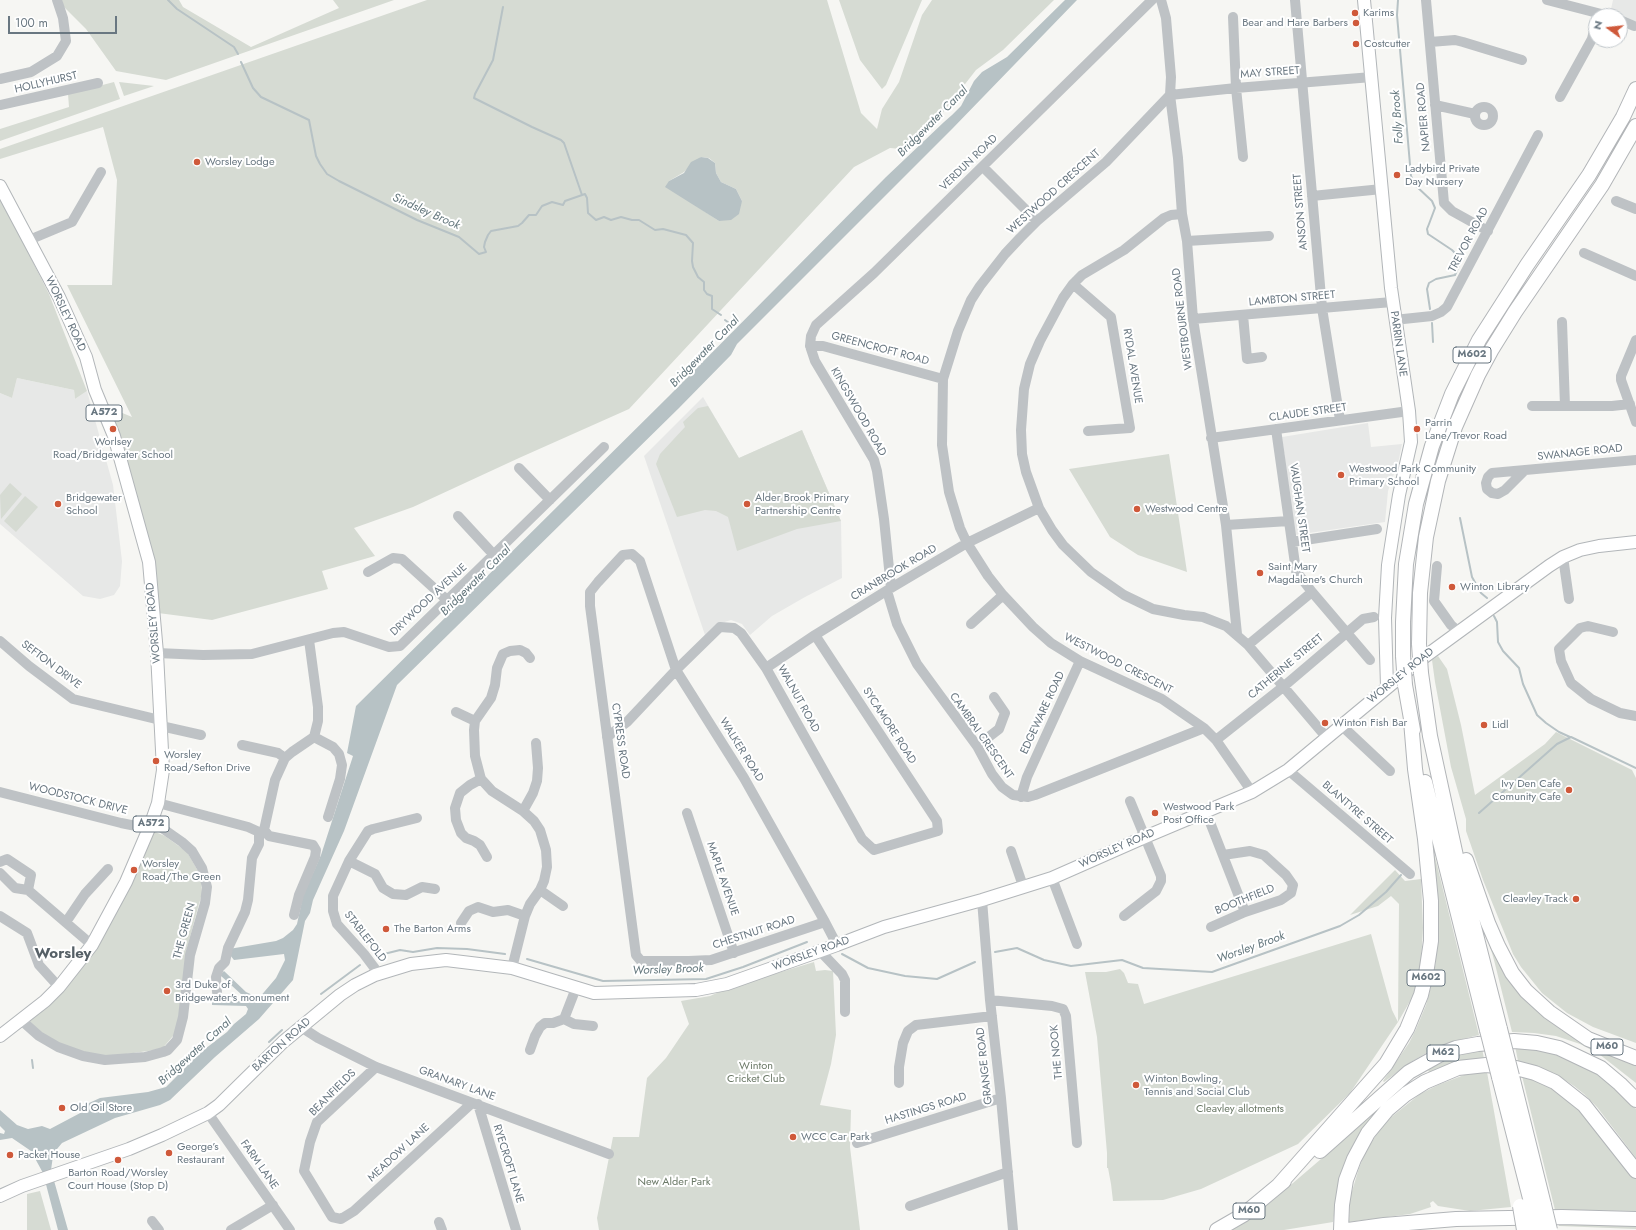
<!DOCTYPE html>
<meta charset="utf-8">
<style>
body{margin:0}
#map{position:relative;width:1636px;height:1230px;overflow:hidden;background:#f6f6f3;font-family:Jost,sans-serif}
canvas{display:block}
.north{position:absolute;left:1588px;top:8px;width:40px;height:40px;box-sizing:border-box;background:#fff;border:1px solid #c3c9cd;border-radius:50%;rotate:285deg;font-size:11px;font-weight:700;line-height:16px;text-align:center;color:#697781}
.north::after{content:'';display:block;margin:auto;width:14px;height:18px;background:#cf593a;clip-path:polygon(50% 0,100% 100%,50% 72%,0 100%)}
.scale{position:absolute;left:8px;top:16px;width:109px;height:18px;box-sizing:border-box;border:2px solid #697781;border-top:0;padding-left:5px;font-size:12px;line-height:14px;white-space:nowrap;color:#697781;-webkit-text-stroke:3px #fff;paint-order:stroke}
</style>
<div id="map">
<canvas width="1636" height="1230"></canvas>
<div class="north">N</div>
<div class="scale">100 m</div>
</div>
<script>
const context = document.querySelector('canvas').getContext('2d');
context.lineJoin = 'round';
function paint(path, color) {
  context.fillStyle = color;
  context.fill(path, 'evenodd');
}
function shape(rows) {
  const path = new Path2D();
  for (const r of rows) {
    if (r.length === 3) {
      path.moveTo(r[0] + r[2], r[1]);
      path.arc(r[0], r[1], r[2], 0, 2 * Math.PI);
      continue;
    }
    path.moveTo(r[0], r[1]);
    for (let i = 2; i < r.length; i += 2) path.lineTo(r[i], r[i + 1]);
  }
  return path;
}
function stroke(path, color, width, dash) {
  context.strokeStyle = color;
  context.lineWidth = width;
  context.lineCap = dash ? 'butt' : 'round';
  context.setLineDash(dash || []);
  context.stroke(path);
}
function drawText(font, color, halo, rows, align = 'center') {
  context.font = font + ' Jost,sans-serif';
  context.lineWidth = 4;
  context.setLineDash([]);
  context.textBaseline = 'middle';
  context.strokeStyle = halo;
  context.fillStyle = color;
  for (const [text, x, y, turn = 0] of rows) {
    context.save();
    context.translate(x, y);
    context.rotate((+turn || 0) * Math.PI / 180);
    context.textAlign = isNaN(turn) ? turn : align;
    if (halo) context.strokeText(text, 0, 0);
    context.fillText(text, 0, 0);
    context.restore();
  }
}
const built = shape([
 [1613,0,1636,0,1636,22,1612,13,1611,9],
 [17,378,74,390,75,399,87,391,113,485,122,561,120,586,114,595,100,599,83,596,0,524,0,393,12,398],
 [703,397,739,458,802,430,841,521,842,578,805,597,772,616,750,635,742,624,731,620,715,625,705,635,644,456],
 [1368,423,1371,447,1402,444,1399,459,1388,491,1385,522,1295,535,1282,437]
]);
const green = shape([
 [62,0,179,0,183,7,251,47,339,8,333,0,394,0,166,80,116,71,86,29,63,6],
 [427,0,827,0,861,113,877,129,882,109,899,82,922,15,932,0,1054,0,1003,50,976,70,937,120,902,149,890,148,854,167,629,409,519,458,413,507,354,528,375,556,322,571,328,589,212,620,158,613,108,407,132,417,67,285,112,285,117,180,103,127,0,159,0,149],
 [701,157,709,158,715,163,716,173,721,182,736,189,742,201,719,221,695,205,669,181,684,172],
 [839,0,922,0,886,85,882,89,860,60],
 [114,82,120,99,0,141,0,129,69,107,68,94],
 [119,82,154,86,124,96],
 [0,197,49,294,87,391,75,399,74,390,17,378,12,398,0,393],
 [708,406,739,458,802,430,841,521,797,529,737,551,728,517,716,511,705,510,677,517,656,464,660,454,685,427,683,422,698,408],
 [1169,454,1187,572,1138,555,1110,537,1069,469],
 [10,483,22,494,1,519,0,495],
 [25,496,38,507,16,532,4,521],
 [1438,656,1447,669,1461,725,1475,795,1545,744,1556,732,1632,770,1636,778,1636,1043,1593,1027,1567,1013,1542,993,1521,967,1513,954,1483,880,1466,831,1466,819,1451,767,1435,682,1432,660],
 [153,831,165,836,187,852,201,876,202,893,186,952,178,1030,162,1049,112,1056,87,1054,53,1040,29,1024,29,1018,61,990],
 [1433,849,1479,1035,1459,1040,1428,1052,1411,1062,1384,1082,1383,1081,1409,1043,1416,1029,1426,1005,1434,976,1439,930,1439,913],
 [1395,870,1405,881,1421,879,1423,928,1421,964,1413,996,1398,1022,1350,1093,1298,1144,1201,1189,1163,1200,1113,1201,1111,1184,1108,1168,1107,1168,1107,1153,1097,1037,1085,972,1106,972,1120,969,1124,973,1128,983,1138,984,1144,1004,1371,934,1392,1010,1398,1022,1399,904,1391,896,1378,906,1350,915],
 [1487,936,1512,981,1636,1064,1636,1083,1599,1054,1580,1044,1556,1036,1534,1033,1512,1032,1494,960],
 [814,962,816,971,825,970,833,971,836,1035,831,1064,820,1105,851,1110,850,1147,860,1230,599,1230,597,1218,613,1137,639,1137,647,1078,666,1058,689,1024,681,1001,710,996,728,988],
 [1515,1046,1531,1047,1566,1057,1589,1068,1620,1091,1636,1109,1636,1158,1597,1107,1584,1094,1574,1086,1554,1073,1518,1061],
 [1482,1048,1484,1059,1429,1073,1428,1069,1458,1055],
 [1487,1072,1511,1207,1470,1211,1438,1206,1433,1201,1430,1203,1431,1207,1410,1214,1349,1222,1350,1198,1359,1168,1366,1151,1378,1132,1390,1118,1420,1094,1438,1085,1464,1075],
 [1522,1076,1549,1086,1574,1103,1636,1178,1636,1211,1555,1210],
 [1384,1105,1339,1184,1333,1222,1284,1230,1232,1230,1245,1222,1272,1201],
 [40,1191,51,1230,27,1230,27,1194],
 [1558,1222,1636,1225,1636,1229,1559,1226]
]);
const water = shape([
 [1065,0,1077,0,952,129,737,344,731,355,679,408,397,685,344,831,313,900,310,913,305,921,293,980,259,1019,215,1057,170,1100,160,1105,115,1118,62,1143,57,1149,53,1156,51,1170,68,1230,58,1230,43,1173,31,1151,12,1138,0,1140,0,1133,4,1134,5,1131,0,1126,0,1110,17,1125,28,1129,42,1126,50,1129,84,1111,85,1106,89,1103,100,1098,148,1092,166,1087,201,1052,227,1032,234,1024,246,1014,248,1009,246,1006,212,1005,212,1000,240,1001,242,998,242,995,220,975,224,971,246,992,259,998,276,978,285,960,284,954,234,960,230,955,229,949,276,941,283,938,293,930,297,924,303,896,321,855,353,756,347,753,356,706,669,396,886,177,944,122,952,115,961,106,974,81,982,72,1007,57],
 [701,157,708,158,715,163,716,173,721,182,736,189,742,201,739,214,731,220,719,221,665,187,669,181,684,173,691,162]
]);
const stream = shape([
 [168,0,177,9,234,47,238,54],
 [1398,0,1397,15,1411,176,1415,185,1432,201,1435,208,1429,224,1427,229,1428,234,1452,250,1457,255,1460,263,1455,275,1436,279,1429,283,1427,289,1430,309],
 [503,7,493,60,475,94,474,98,532,127,561,140,564,143,582,195],
 [241,62,253,88,261,97,309,120,316,156,320,164,327,174,339,181,417,220,459,237,479,254,486,252,484,247,485,242,488,235,491,231,518,226,522,223,529,215,536,215,542,206,552,202,563,205,565,201,585,194,587,198,588,213,596,220,604,217,611,220,621,217,632,220,639,220,655,230,663,229,686,235,693,243,692,261,693,267,698,277,704,282,704,290,707,294,712,296,712,309,721,315],
 [725,320,729,323],
 [1432,323,1433,342],
 [1460,518,1472,577,1481,593,1487,598],
 [1494,616,1497,622,1498,642,1503,651,1519,668,1523,684,1537,715,1546,723,1559,732,1570,737],
 [1479,813,1557,744,1571,737,1636,768],
 [995,952,1017,948,1044,960,1071,966,1122,960,1143,968,1212,972,1340,926,1359,915,1386,892,1401,875],
 [842,954,868,968,905,976,937,979,975,962],
 [376,956,400,950,413,952,437,948,467,949,505,954],
 [527,959,603,981,706,979,743,967,807,942],
 [321,994,360,965],
 [269,1042,282,1030],
 [32,1060,33,1068]
]);
const minor = shape([
 [1161,0,1166,18,1171,77,1170,95,1178,158,1182,214,1187,241,1193,319,1226,525,1237,634],
 [1295,0,1322,308,1340,420],
 [1426,0,1444,203,1452,211,1488,231],
 [1547,0,1609,16],
 [1233,17,1236,88,1243,157],
 [1620,20,1634,26],
 [1430,42,1455,40,1463,42,1522,60],
 [0,79,31,72,57,56,66,41,63,18,57,0],
 [1170,95,1106,162,1037,221,1020,238,1005,254,980,286,971,300,958,331,943,379,942,445,949,492,960,528,967,543,988,576,1003,595,1033,627,1051,643,1080,661,1162,699,1204,728,1216,740,1252,792],
 [1170,95,1236,88,1372,77],
 [1560,97,1592,39,1596,22],
 [0,105,98,83],
 [1435,105,1475,114],
 [1484,116,9],
 [983,167,1037,221],
 [1312,196,1382,189],
 [1616,201,1636,209],
 [1182,214,1171,215,1164,218,1124,250,1082,275,1073,284,1063,298,1040,341,1030,364,1024,389,1021,430,1022,454,1026,472,1039,508,1052,530,1063,545,1091,572,1124,595,1153,609,1184,615,1203,617,1226,626,1248,645,1327,738],
 [29,240,72,222,101,172],
 [1187,241,1269,236],
 [1584,253,1636,276],
 [1073,284,1111,317,1130,428,1088,431],
 [1243,315,1247,359,1262,357],
 [1193,319,1392,302],
 [1394,320,1432,316,1441,312,1447,307,1538,135],
 [1562,322,1565,406],
 [1636,340,1621,376,1621,380,1636,422],
 [810,346,823,346,943,379],
 [1532,406,1612,406,1630,404],
 [1276,429,1296,571,1312,592,1370,660],
 [1211,438,1409,411],
 [519,468,550,500],
 [1525,470,1505,490,1498,494,1492,493,1487,489,1486,483,1488,477,1492,473,1636,460],
 [458,516,494,555],
 [1226,525,1289,521],
 [1292,542,1377,529],
 [1563,557,1569,599],
 [1437,566,1434,601,1451,625,1458,631],
 [368,572,393,558,402,559,447,600],
 [891,588,884,519,877,471,874,460,815,361,810,346,811,336,816,325,874,273,1152,0],
 [887,591,897,624,917,664,977,746,992,774,1002,787,1013,795,1028,797,1035,795,1204,728],
 [971,624,1003,595],
 [1613,632,1588,626,1580,628,1559,649,1561,661,1571,683,1591,699,1620,713,1636,716],
 [0,641,29,666,73,699,160,720],
 [1248,645,1312,592],
 [157,653,203,655,252,654,333,633,344,632,389,647,400,646,604,447],
 [766,668,815,635,891,588,967,543,1039,508],
 [456,712,475,721],
 [1341,725,1390,771],
 [161,726,201,735],
 [314,737,333,747,339,754,342,765,340,779,328,817],
 [607,737,627,722,676,670,720,627,734,628,741,633,766,668,862,839,874,850,938,831,937,821,815,635],
 [1216,740,1283,687,1363,619,1374,617],
 [242,745,278,753,285,758],
 [977,746,999,729,1005,713,994,697],
 [1288,770,1410,874],
 [481,779,470,785,460,793,455,808,456,820,461,833,466,838,474,841,480,845,487,857],
 [0,792,121,823,136,826,150,826],
 [1021,797,1027,777,1080,661],
 [158,803,248,827,259,832,259,844,252,858,248,900,245,912,228,948,225,962,219,968,216,977,217,992],
 [523,811,533,793,537,781,538,768,536,743],
 [1206,812,1245,912],
 [687,813,734,953],
 [1011,851,1023,886],
 [349,861,375,874,383,888,393,894,406,895,422,887,435,889],
 [0,862,7,859,31,875,28,890],
 [0,873,15,888,28,890,92,945],
 [1052,878,1077,944],
 [540,890,563,906],
 [982,900,990,1000,1001,1098,1013,1230],
 [294,915,299,895,315,857,316,850,313,845,269,836,264,830,275,780,285,758,292,752,314,737,318,721,318,707,309,640],
 [0,916,27,933,39,965,59,987],
 [1124,916,1156,891,1161,881,1161,876,1130,801],
 [66,922,85,894,108,869],
 [825,922,711,960,689,961,641,961,636,955,590,606,590,592,598,582,623,555,632,554,640,561,676,670,744,778,825,922,837,945],
 [461,923,469,911,478,907,493,912,508,910,525,916],
 [1211,927,1245,912,1281,900,1291,893,1293,885,1286,875,1264,855,1250,851,1223,855],
 [820,951,842,974,845,980,845,1012],
 [512,968,525,916,530,904,540,890,544,881,547,867,546,850,540,830,534,821,523,811,492,791,481,779,475,756,474,730,475,721,491,698,495,685,497,668,503,654,510,651,520,650,526,653,530,658],
 [379,974,364,954,337,924,333,911,333,896,349,861,368,831,373,829,417,818],
 [990,1000,1052,1006,1063,1009,1066,1016,1077,1143],
 [564,1019,576,988],
 [21,1020,39,1036,58,1047,83,1056,105,1060,145,1057,163,1052,168,1050,177,1040,183,1017,190,955,205,903,207,887,202,868,192,851,182,842,152,821],
 [301,1027,318,1038,376,1067,609,1154],
 [530,1050,535,1036,540,1027,545,1023,553,1023,564,1019,574,1024,593,1026],
 [376,1067,317,1122,310,1142,304,1171,332,1217,341,1219,354,1211,472,1103],
 [899,1083,899,1067,903,1043,908,1031,916,1025,992,1016],
 [478,1104,516,1230],
 [208,1113,290,1230],
 [857,1143,1001,1098],
 [910,1206,1008,1172],
 [152,1221,159,1230],
 [439,1222,442,1230],
 [231,1230,273,1205]
]);
const major = shape([
 [1364,0,1391,288,1409,411,1411,442,1399,495,1388,565,1385,618,1387,687],
 [0,186,59,297,86,357,95,390,114,436,149,562,157,653,163,770,158,803,150,826,126,882,92,945,59,987,45,1001,0,1036],
 [0,1196,22,1186,129,1149,162,1135,208,1113,219,1105,283,1042,340,995,355,985,375,975,411,964,446,960,512,968,594,993,696,990,727,984,837,945,884,927,982,900,1052,878,1145,837,1252,792,1288,770,1423,658,1549,566,1563,557,1580,550,1599,546,1636,542]
]);
const highway = shape([
 [1419,644,1420,593,1426,537,1438,481,1455,427,1478,375,1492,349,1515,312,1602,185,1636,126],
 [1403,656,1403,622,1406,564,1416,504,1432,446,1452,394,1479,340,1527,265,1589,175,1623,117,1636,89],
 [1421,673,1430,736,1456,856,1500,1029],
 [1405,685,1413,730],
 [1425,782,1487,1030],
 [1466,860,1488,923,1498,946,1512,973,1526,991,1549,1012,1588,1039,1636,1058],
 [1512,1076,1544,1205],
 [1499,1077,1532,1206],
 [1320,1151,1409,1072,1443,1053,1456,1048,1478,1044,1514,1041,1537,1043,1559,1048,1601,1068,1620,1084,1636,1100],
 [1278,1186,1386,1064,1407,1029,1421,995,1426,974,1431,941,1431,901,1425,839,1415,769,1411,721],
 [1217,1230,1243,1215,1284,1181],
 [1341,1230,1342,1205,1346,1180,1354,1159,1368,1133,1387,1110,1406,1094,1425,1082,1458,1068,1486,1065,1516,1068,1535,1073,1555,1082,1584,1105,1636,1171],
 [1348,1230,1384,1225,1456,1219,1562,1217,1636,1219]
]);
const highwayBridge = shape([
 [1419,644,1421,673],
 [1403,656,1405,685],
 [1500,1029,1512,1076],
 [1487,1030,1499,1077],
 [1544,1205,1550,1230],
 [1520,1206,1524,1230],
 [1532,1206,1537,1230]
]);
const markers = [
 [1355,13,4,"#cf593a"],
 [1356,23,4,"#cf593a"],
 [1356,44,4,"#cf593a"],
 [197,162,4,"#cf593a"],
 [1397,175,4,"#cf593a"],
 [113,429,4,"#cf593a"],
 [1417,429,4,"#cf593a"],
 [1341,475,4,"#cf593a"],
 [58,504,4,"#cf593a"],
 [747,504,4,"#cf593a"],
 [1137,509,4,"#cf593a"],
 [1260,573,4,"#cf593a"],
 [1452,587,4,"#cf593a"],
 [1325,723,4,"#cf593a"],
 [1484,725,4,"#cf593a"],
 [156,761,4,"#cf593a"],
 [1569,790,4,"#cf593a"],
 [1155,813,4,"#cf593a"],
 [134,870,4,"#cf593a"],
 [1576,899,4,"#cf593a"],
 [386,929,4,"#cf593a"],
 [167,991,4,"#cf593a"],
 [1136,1085,4,"#cf593a"],
 [62,1108,4,"#cf593a"],
 [793,1137,4,"#cf593a"],
 [169,1153,4,"#cf593a"],
 [10,1155,4,"#cf593a"],
 [118,1160,4,"#cf593a"]
];
const shields = [
 [1472,355,38],
 [104,413,36],
 [151,824,36],
 [1426,978,38],
 [1607,1047,32],
 [1443,1053,32],
 [1249,1211,32]
];
const shieldNames = [
 ["M602",1472,355],
 ["A572",104,413],
 ["A572",151,824],
 ["M602",1426,978],
 ["M60",1607,1047],
 ["M62",1443,1053],
 ["M60",1249,1211]
];
const poiNames = [
 ["Karims",1363,13],
 ["Bear and Hare Barbers",1348,23,"right"],
 ["Costcutter",1364,44],
 ["Worsley Lodge",205,162],
 ["Ladybird Private",1405,169],
 ["Day Nursery",1405,182],
 ["Parrin",1425,423],
 ["Lane/Trevor Road",1425,436],
 ["Worlsey",113,442,"center"],
 ["Road/Bridgewater School",113,455,"center"],
 ["Westwood Park Community",1349,469],
 ["Primary School",1349,482],
 ["Bridgewater",66,498],
 ["School",66,511],
 ["Alder Brook Primary",755,498],
 ["Partnership Centre",755,511],
 ["Westwood Centre",1145,509],
 ["Saint Mary",1268,567],
 ["Magdalene's Church",1268,580],
 ["Winton Library",1460,587],
 ["Winton Fish Bar",1333,723],
 ["Lidl",1492,725],
 ["Worsley",164,755],
 ["Road/Sefton Drive",164,768],
 ["Ivy Den Cafe",1561,784,"right"],
 ["Comunity Cafe",1561,797,"right"],
 ["Westwood Park",1163,807],
 ["Post Office",1163,820],
 ["Worsley",142,864],
 ["Road/The Green",142,877],
 ["Cleavley Track",1568,899,"right"],
 ["The Barton Arms",394,929],
 ["3rd Duke of",175,985],
 ["Bridgewater's monument",175,998],
 ["Winton Bowling,",1144,1079],
 ["Tennis and Social Club",1144,1092],
 ["Old Oil Store",70,1108],
 ["WCC Car Park",801,1137],
 ["George’s",177,1147],
 ["Restaurant",177,1160],
 ["Packet House",18,1155],
 ["Barton Road/Worsley",118,1173,"center"],
 ["Court House (Stop D)",118,1186,"center"]
];
const streetNames = [
 ["MAY STREET",1270,73,-4],
 ["HOLLYHURST",46,83,-13],
 ["NAPIER ROAD",1424,117,-95],
 ["VERDUN ROAD",969,163,-44],
 ["WESTWOOD CRESCENT",1054,192,-42],
 ["ANSON STREET",1301,212,-95],
 ["TREVOR ROAD",1469,240,-62],
 ["LAMBTON STREET",1292,299,-5],
 ["WORSLEY ROAD",65,314,65],
 ["WESTBOURNE ROAD",1183,319,-97],
 ["PARRIN LANE",1398,344,82],
 ["GREENCROFT ROAD",880,349,15],
 ["RYDAL AVENUE",1132,366,81],
 ["KINGSWOOD ROAD",858,412,60],
 ["CLAUDE STREET",1308,413,-8],
 ["SWANAGE ROAD",1580,453,-6],
 ["VAUGHAN STREET",1299,508,82],
 ["CRANBROOK ROAD",894,573,-31],
 ["DRYWOOD AVENUE",429,600,-43],
 ["WORSLEY ROAD",154,623,-95],
 ["WESTWOOD CRESCENT",1118,664,27],
 ["SEFTON DRIVE",51,665,37],
 ["CATHERINE STREET",1286,667,-40],
 ["WORSLEY ROAD",1401,676,-39],
 ["WALNUT ROAD",798,699,61],
 ["EDGEWARE ROAD",1043,713,-65],
 ["SYCAMORE ROAD",889,726,57],
 ["CAMBRAI CRESCENT",981,736,55],
 ["CYPRESS ROAD",620,741,82],
 ["WALKER ROAD",741,750,58],
 ["WOODSTOCK DRIVE",78,799,14],
 ["BLANTYRE STREET",1357,813,41],
 ["WORSLEY ROAD",1117,849,-24],
 ["MAPLE AVENUE",722,879,71],
 ["BOOTHFIELD",1245,900,-22],
 ["THE GREEN",185,931,-75],
 ["CHESTNUT ROAD",754,933,-18],
 ["STABLEFOLD",365,937,52],
 ["WORSLEY ROAD",811,954,-20],
 ["BARTON ROAD",282,1045,-42],
 ["THE NOOK",1057,1052,-95],
 ["GRANGE ROAD",985,1066,-96],
 ["GRANARY LANE",457,1084,20],
 ["BEANFIELDS",333,1093,-45],
 ["HASTINGS ROAD",926,1109,-17],
 ["MEADOW LANE",399,1153,-43],
 ["RYECROFT LANE",508,1164,73],
 ["FARM LANE",259,1165,55]
];
const parkNames = [
 ["Winton",756,1066],
 ["Cricket Club",756,1079],
 ["Cleavley allotments",1240,1109],
 ["New Alder Park",674,1182]
];
const waterNames = [
 ["Folly Brook",1398,117,-94],
 ["Bridgewater Canal",933,122,-45],
 ["Sindsley Brook",426,212,24],
 ["Bridgewater Canal",705,352,-46],
 ["Bridgewater Canal",476,581,-45],
 ["Worsley Brook",1251,948,-20],
 ["Worsley Brook",668,970,-2],
 ["Bridgewater Canal",195,1052,-42]
];
const districtNames = [
 ["Worsley",63,954]
];
paint(built, '#e7e8e7');
paint(green, '#d6dbd3');
paint(water, '#b7c2c5');
stroke(stream, '#b7c2c5', 2);
stroke(major, '#b2b6b9', 14);
stroke(highway, '#b2b5b8', 16);
stroke(minor, '#bec2c5', 10);
stroke(major, '#fff', 12);
stroke(highway, '#fff', 14);
stroke(highwayBridge, '#b2b5b8', 16, []);
stroke(highwayBridge, '#fff', 14);
for (const [x, y, r, color] of markers) {
  const dot = new Path2D();
  dot.arc(x, y, r, 0, 2 * Math.PI);
  context.fillStyle = color;
  context.fill(dot);
  stroke(dot, '#fff', 1.5);
}
for (const [x, y, w] of shields) {
  const box = new Path2D();
  box.roundRect(x - w / 2, y - 8, w, 16, 3);
  context.fillStyle = '#fff';
  context.fill(box);
  stroke(box, '#697781', 1);
}
drawText('bold 10px', '#697781', null, shieldNames);
drawText('11px', '#697781', '#fff', poiNames, 'left');
drawText('11px', '#697781', '#fff', streetNames);
drawText('11px', '#6b7967', '#fff', parkNames);
drawText('italic 12px', '#64777d', '#fff', waterNames);
drawText('bold 15px', '#566067', '#fff', districtNames);
</script>
